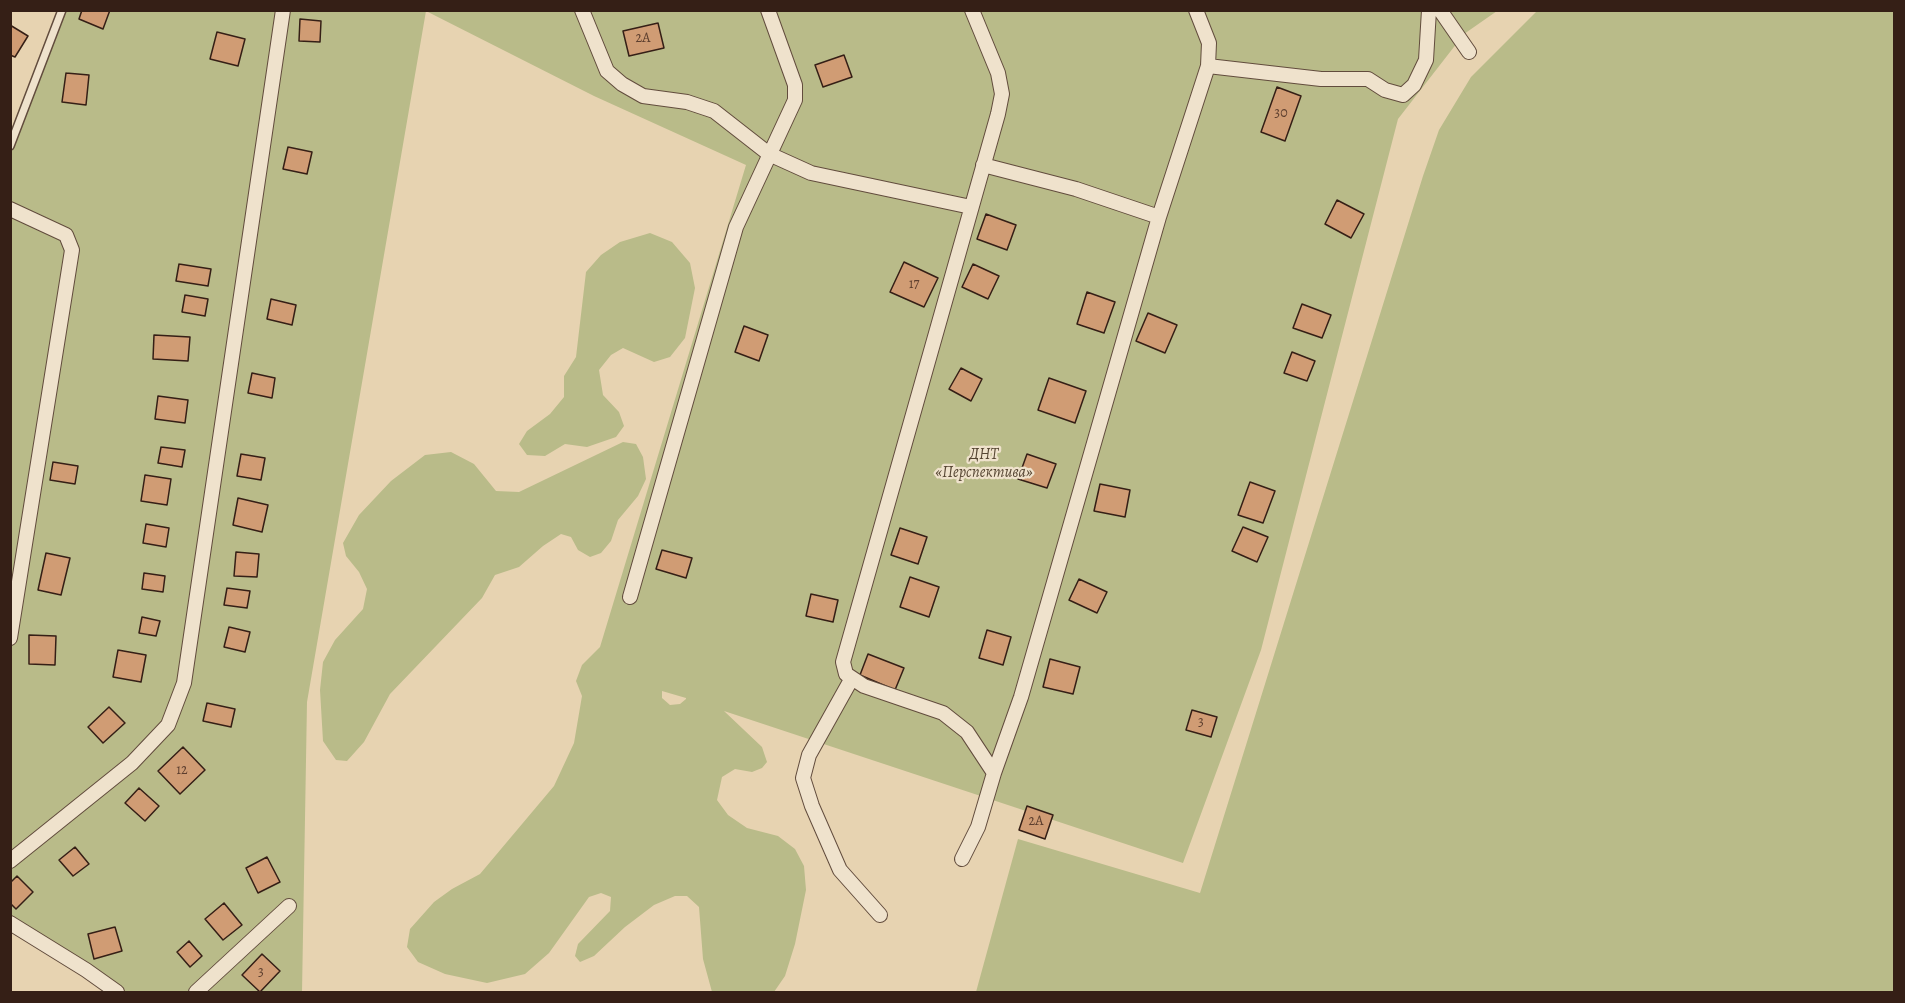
<!DOCTYPE html>
<meta charset="utf-8">
<style>
body{margin:0}
#map{position:relative;width:1905px;height:1003px;overflow:hidden;background:#e7d3b1;font-family:Alegreya,serif}
canvas{display:block}
.frame{position:absolute;inset:0;border:12px solid #351f16;pointer-events:none}
</style>
<div id="map">
<canvas width="1905" height="1003"></canvas>
<div class="frame"></div>
</div>
<script>
const context = document.querySelector('canvas').getContext('2d');
context.lineJoin = 'round';
function paint(path, color) {
  context.fillStyle = color;
  context.fill(path, 'evenodd');
}
function shape(rows) {
  const path = new Path2D();
  for (const r of rows) {
    path.moveTo(r[0], r[1]);
    for (let i = 2; i < r.length; i += 2) path.lineTo(r[i], r[i + 1]);
  }
  return path;
}
function stroke(path, color, width, dash) {
  context.strokeStyle = color;
  context.lineWidth = width;
  context.lineCap = dash ? 'butt' : 'round';
  context.setLineDash(dash || []);
  context.stroke(path);
}
function drawText(font, color, halo, rows, align = 'center') {
  context.font = font + ' Alegreya,serif';
  context.lineWidth = 4.5;
  context.setLineDash([]);
  context.textBaseline = 'middle';
  context.strokeStyle = halo;
  context.fillStyle = color;
  for (const [text, x, y, turn = 0] of rows) {
    context.save();
    context.translate(x, y);
    context.rotate((+turn || 0) * Math.PI / 180);
    context.textAlign = isNaN(turn) ? turn : align;
    if (halo) context.strokeText(text, 0, 0);
    context.fillText(text, 0, 0);
    context.restore();
  }
}
const green = shape([
 [63,11,1497,11,1464,34,1398,119,1261,650,1183,863,724,711,762,747,767,762,762,768,752,772,735,769,722,777,717,800,728,815,747,828,778,836,795,849,804,866,806,890,795,944,785,976,774,992,712,992,703,959,699,907,687,896,675,896,654,905,625,927,594,956,580,962,575,956,578,944,610,911,611,897,601,893,589,897,549,953,525,974,487,983,445,974,418,962,407,947,410,929,434,902,452,889,480,874,554,786,574,743,582,696,576,681,582,665,600,647,746,165,594,96,426,11,307,702,302,992,126,992,11,915,11,137],
 [662,691,686,698,686,699,680,704,670,705,662,698],
 [1537,11,1894,11,1894,992,976,992,1018,839,1200,893,1423,176,1439,130,1471,77],
 [650,233,672,242,690,263,695,288,685,338,670,357,654,362,623,348,611,355,599,370,603,395,619,412,624,426,616,437,587,447,565,444,545,456,527,455,519,444,527,431,550,414,564,397,564,376,576,357,586,272,601,255,620,242],
 [623,442,636,444,643,457,646,479,638,496,618,520,611,541,601,553,590,557,578,550,571,537,561,534,543,546,519,567,495,575,482,598,390,694,364,742,347,761,336,760,323,741,320,690,323,662,335,640,363,609,367,589,359,572,346,556,343,543,359,515,391,481,425,455,451,452,474,464,496,491,519,492]
]);
const building = shape([
 [82,10,110,10,103,29,79,19,82,10],
 [300,19,321,21,320,42,299,41,300,19],
 [658,23,664,48,629,56,623,31,658,23],
 [10,25,28,36,15,57,10,55,10,25],
 [217,32,245,39,238,66,210,59,217,32],
 [844,55,852,77,823,87,815,65,844,55],
 [66,73,89,75,86,105,62,102,66,73],
 [1277,87,1301,96,1285,141,1261,132,1277,87],
 [288,147,312,152,307,174,283,169,288,147],
 [1337,200,1364,214,1351,238,1325,224,1337,200],
 [986,214,1016,225,1007,250,977,239,986,214],
 [904,262,938,278,924,307,890,292,904,262],
 [179,264,211,269,208,286,176,281,179,264],
 [973,264,999,276,988,299,962,287,973,264],
 [1087,292,1115,302,1104,333,1077,324,1087,292],
 [185,295,208,299,205,316,182,312,185,295],
 [271,299,296,305,292,325,267,319,271,299],
 [1302,304,1331,315,1322,338,1293,328,1302,304],
 [1148,313,1177,325,1165,353,1136,341,1148,313],
 [744,326,768,335,759,361,735,352,744,326],
 [154,335,190,337,188,361,153,359,154,335],
 [1292,352,1315,361,1307,381,1284,373,1292,352],
 [961,368,982,379,971,401,949,389,961,368],
 [252,373,275,378,272,398,248,393,252,373],
 [1049,378,1086,391,1075,423,1038,410,1049,378],
 [158,396,188,400,185,423,155,419,158,396],
 [161,447,185,450,182,467,158,463,161,447],
 [241,454,265,458,261,480,237,476,241,454],
 [1027,454,1056,464,1047,488,1018,479,1027,454],
 [53,462,78,466,75,484,50,480,53,462],
 [145,475,171,479,167,505,141,501,145,475],
 [1250,482,1275,491,1263,523,1238,515,1250,482],
 [1100,484,1130,490,1125,517,1094,511,1100,484],
 [238,498,268,505,262,532,233,525,238,498],
 [146,524,169,528,166,547,143,543,146,524],
 [1243,527,1268,537,1257,562,1232,551,1243,527],
 [900,528,927,537,918,564,891,555,900,528],
 [662,550,692,558,686,578,656,569,662,550],
 [236,552,259,554,257,577,234,576,236,552],
 [46,553,70,558,61,595,38,590,46,553],
 [144,573,165,576,163,592,142,589,144,573],
 [910,577,939,587,929,617,900,607,910,577],
 [1079,579,1107,592,1097,613,1069,600,1079,579],
 [227,588,250,591,247,608,224,605,227,588],
 [811,594,838,600,833,622,806,616,811,594],
 [142,617,160,621,156,636,139,633,142,617],
 [229,627,250,632,245,652,224,647,229,627],
 [987,630,1011,637,1003,665,979,658,987,630],
 [29,635,56,636,55,665,29,664,29,635],
 [118,650,146,655,141,682,113,677,118,650],
 [868,654,904,668,895,690,860,675,868,654],
 [1050,659,1080,667,1073,694,1043,687,1050,659],
 [207,703,235,709,231,727,203,721,207,703],
 [109,707,125,723,103,743,88,727,109,707],
 [1192,710,1217,717,1211,737,1186,730,1192,710],
 [183,747,205,770,180,794,158,771,183,747],
 [139,788,159,806,145,821,125,803,139,788],
 [1027,806,1053,815,1045,839,1019,830,1027,806],
 [75,847,89,864,73,876,59,860,75,847],
 [267,857,280,882,258,893,246,868,267,857],
 [17,876,33,892,16,909,10,903,10,883,17,876],
 [224,903,242,925,223,940,205,919,224,903],
 [115,927,122,951,94,959,88,934,115,927],
 [189,941,202,956,190,967,177,952,189,941],
 [262,954,280,971,260,992,242,975,262,954]
]);
const lane = shape([
 [10,146,62,10]
]);
const street = shape([
 [582,10,607,71,622,84,643,96,687,102,714,111,769,154,811,173,971,207],
 [972,10,998,73,1002,94,998,114,843,662,846,674,864,686,943,713,967,732,994,773],
 [1440,10,1469,52],
 [1208,66,1321,79,1368,79,1385,90,1403,95,1414,85,1426,60,1429,10],
 [983,165,1076,189,1159,217],
 [10,209,66,235,72,250,10,638],
 [630,597,736,227,795,100,795,85,768,10],
 [852,678,809,755,803,778,812,806,840,870,880,915],
 [962,859,978,827,994,773,1021,697,1159,217,1208,66,1209,43,1196,10],
 [10,861,132,763,168,725,184,683,283,10],
 [10,923,86,970,117,992],
 [196,992,289,906]
]);
const numberNames = [
 ["2А",643,39],
 ["30",1281,114],
 ["17",914,285],
 ["3",1201,723],
 ["12",182,771],
 ["2А",1036,822],
 ["3",261,973]
];
const parkNames = [
 ["ДНТ",984,455],
 ["«Перспектива»",984,473]
];
paint(green, '#b9bb89');
paint(building, '#d09c74');
stroke(building, '#351f16', 1.5);
stroke(lane, '#624c3d', 10);
stroke(street, '#624c3d', 16);
stroke(lane, '#efe2cc', 7);
stroke(street, '#efe2cc', 14);
drawText('14px', '#5c3e2e', null, numberNames);
drawText('italic 16px', '#564633', '#efe2cc', parkNames);
</script>
